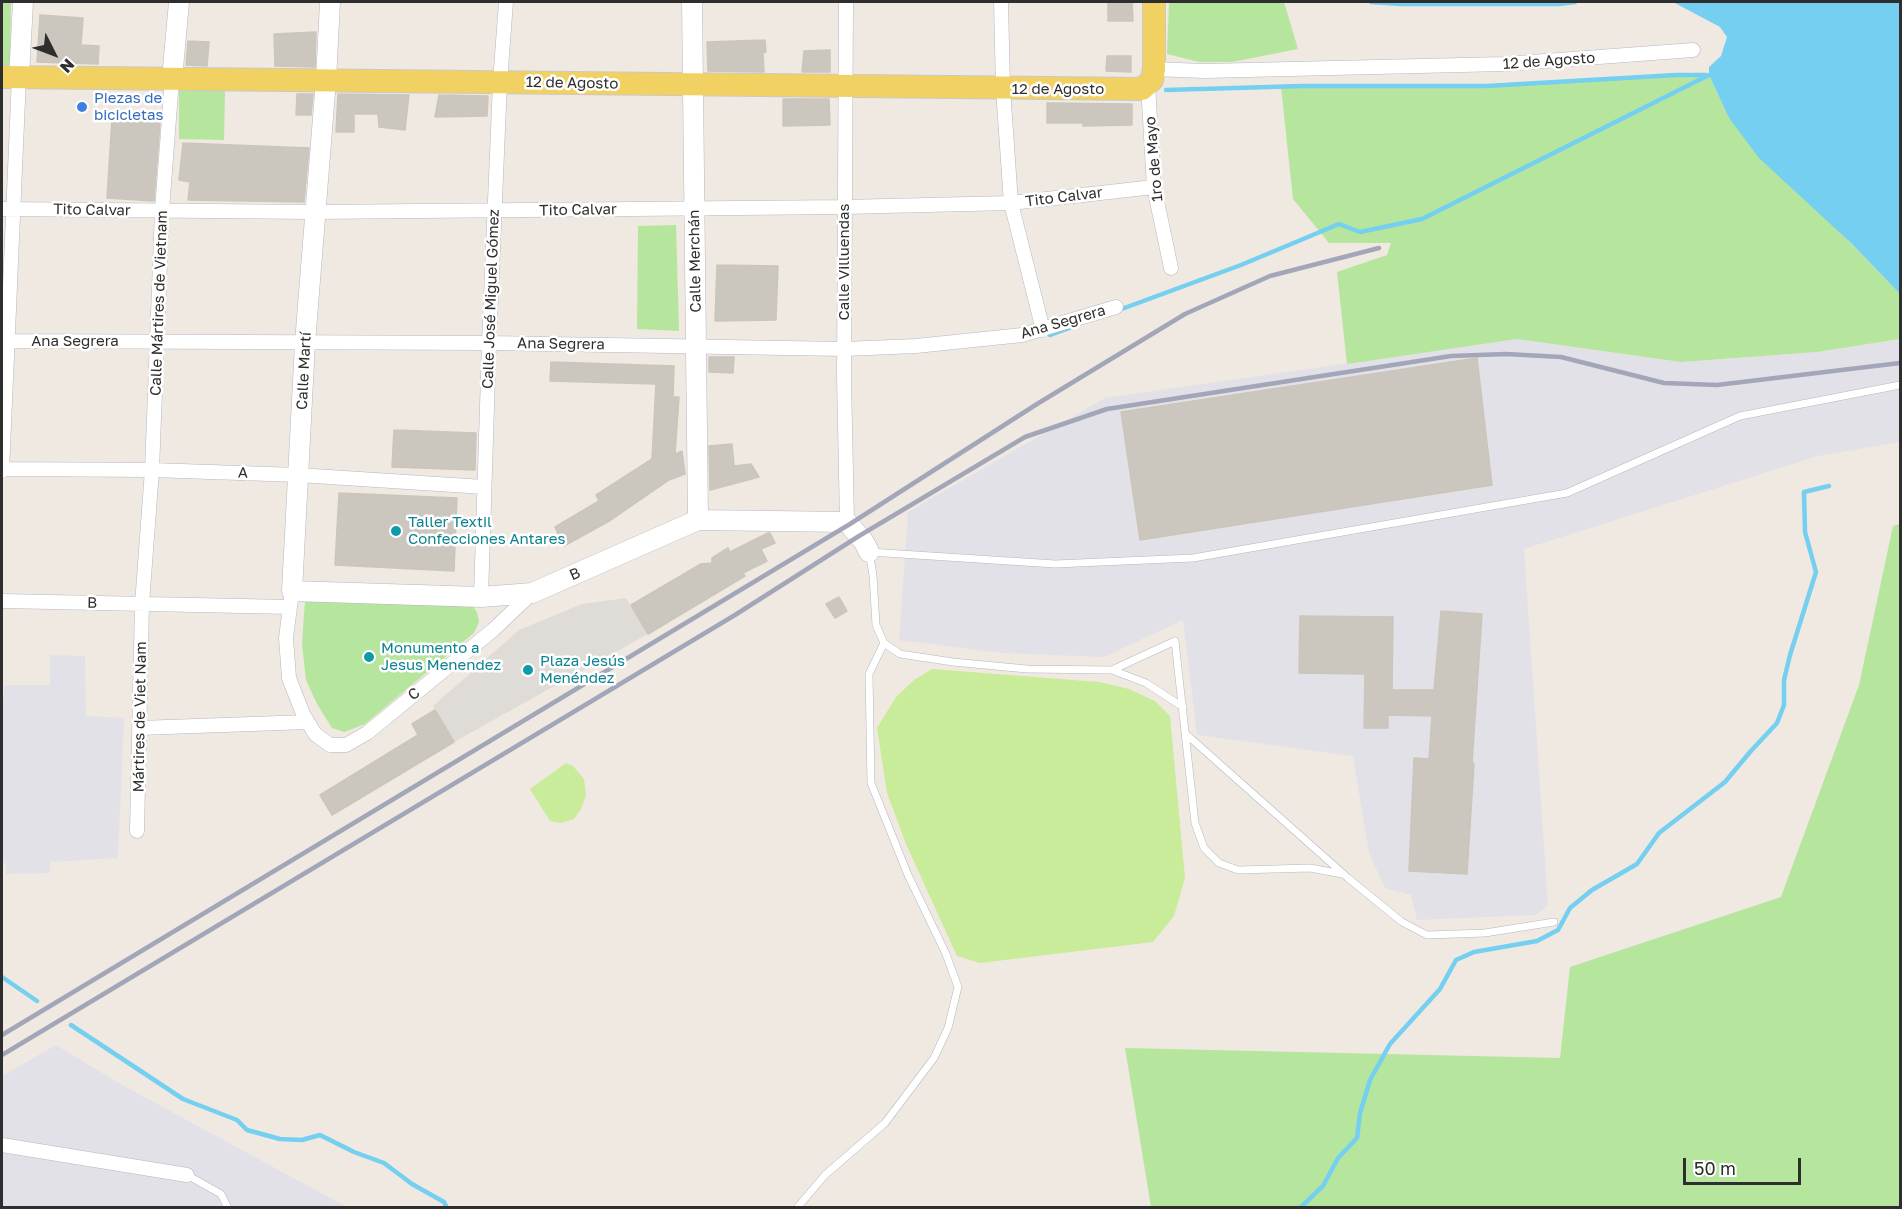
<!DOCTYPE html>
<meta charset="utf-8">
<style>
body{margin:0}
#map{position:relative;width:1902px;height:1209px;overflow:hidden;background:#efe9e1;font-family:"Golos Text",sans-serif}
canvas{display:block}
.frame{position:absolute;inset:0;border:3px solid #2e2e2e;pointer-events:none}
.north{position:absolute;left:24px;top:24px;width:60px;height:60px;-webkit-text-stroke:4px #fff;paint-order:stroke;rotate:132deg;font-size:16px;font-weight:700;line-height:24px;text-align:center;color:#2e2e2e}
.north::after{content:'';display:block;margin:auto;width:21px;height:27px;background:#2e2e2e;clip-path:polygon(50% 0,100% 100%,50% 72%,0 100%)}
.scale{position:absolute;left:1683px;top:1158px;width:118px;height:27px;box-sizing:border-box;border:3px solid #2e2e2e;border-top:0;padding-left:8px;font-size:18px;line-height:21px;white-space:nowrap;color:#2e2e2e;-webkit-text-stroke:4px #fff;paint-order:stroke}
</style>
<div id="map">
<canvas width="1902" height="1209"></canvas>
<div class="frame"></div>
<div class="north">N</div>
<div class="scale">50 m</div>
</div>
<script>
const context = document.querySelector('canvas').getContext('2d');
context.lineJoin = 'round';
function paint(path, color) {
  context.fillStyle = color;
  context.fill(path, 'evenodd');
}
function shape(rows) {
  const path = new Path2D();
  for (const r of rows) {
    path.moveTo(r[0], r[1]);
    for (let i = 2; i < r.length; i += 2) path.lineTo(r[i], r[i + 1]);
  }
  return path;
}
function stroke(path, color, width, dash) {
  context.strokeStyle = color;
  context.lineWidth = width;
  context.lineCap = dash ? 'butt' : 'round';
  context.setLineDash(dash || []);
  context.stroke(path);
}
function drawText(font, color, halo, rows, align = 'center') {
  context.font = font + ' "Golos Text",sans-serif';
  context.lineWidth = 5;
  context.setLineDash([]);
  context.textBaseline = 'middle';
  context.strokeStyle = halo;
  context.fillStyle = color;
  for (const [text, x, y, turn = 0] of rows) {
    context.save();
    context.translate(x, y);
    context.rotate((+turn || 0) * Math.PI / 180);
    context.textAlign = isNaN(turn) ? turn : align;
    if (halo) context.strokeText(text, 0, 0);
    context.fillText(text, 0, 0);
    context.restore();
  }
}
const industrial = shape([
 [1517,339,1681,362,1817,352,1900,339,1900,442,1818,456,1524,549,1548,905,1536,915,1417,920,1411,895,1385,888,1369,853,1353,756,1197,735,1183,620,1104,657,1002,653,899,640,908,512,1105,398],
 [50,655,85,656,86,716,124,718,118,858,50,862,50,873,6,874,6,863,2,863,2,708,5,685,50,685],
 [56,1045,124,1086,347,1207,2,1207,2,1076]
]);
const green = shape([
 [2,2,11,2,10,66,2,66],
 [1169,2,1284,2,1298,49,1232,62,1199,62,1167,54],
 [1676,75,1709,75,1729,118,1900,294,1900,339,1817,352,1681,362,1517,339,1347,364,1337,272,1387,255,1391,243,1329,243,1293,199,1281,87,1487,86],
 [179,91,225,91,224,140,179,139],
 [676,225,679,331,637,329,638,226],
 [1900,524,1900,1207,1151,1207,1125,1048,1560,1058,1570,967,1781,897,1859,685,1893,526],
 [311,597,471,604,477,612,479,622,474,633,365,724,344,732,332,728,317,704,306,680,302,644,304,614,305,602]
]);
const pitch = shape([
 [932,669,1099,682,1129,689,1155,701,1170,716,1185,878,1174,916,1153,942,980,963,957,956,906,844,887,793,877,728,896,697,914,680],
 [566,763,573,766,584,779,586,795,581,809,574,819,561,823,550,821,530,789]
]);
const plaza = shape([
 [626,598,648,634,454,742,433,706,519,630,582,604]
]);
const water = shape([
 [1673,2,1900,2,1900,294,1851,243,1759,158,1729,118,1709,75,1709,67,1721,56,1727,37,1720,27]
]);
const stream = shape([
 [1371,2,1401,4,1559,4,1575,2],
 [1166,90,1303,86,1487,86,1676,75,1706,75],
 [1119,310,1241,265,1339,224,1360,232,1422,219,1709,75],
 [1050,335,1075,326],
 [2,977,37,1001],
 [71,1025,183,1099,237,1120,247,1130,280,1139,302,1140,320,1135,354,1152,384,1163,412,1184,444,1202,447,1208],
 [1300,1208,1323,1186,1338,1158,1357,1138,1360,1113,1370,1080,1390,1044,1440,989,1456,960,1474,952,1537,941,1558,930,1570,908,1592,890,1637,864,1659,833,1725,782,1750,752,1777,723,1784,705,1784,680,1790,655,1816,572,1805,532,1804,492,1829,486]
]);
const building = shape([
 [1108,2,1132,2,1133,21,1108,21,1108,2],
 [40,15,83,18,81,45,99,46,98,64,37,62,40,15],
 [316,32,315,67,275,66,274,34,316,32],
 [765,40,766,52,763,53,764,72,708,71,707,42,765,40],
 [188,41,209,42,207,66,186,65,188,41],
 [830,50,830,72,802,72,804,51,830,50],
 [1107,56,1131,56,1131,72,1106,71,1107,56],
 [297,94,313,94,311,115,296,115,297,94],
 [338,94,409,95,405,130,379,127,378,114,354,114,354,132,336,132,338,94],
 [439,95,488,96,487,116,435,117,439,95],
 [783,99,829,99,830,125,783,126,783,99],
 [1047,103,1132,104,1132,125,1083,126,1083,123,1047,123,1047,103],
 [112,119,160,122,154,201,107,198,112,119],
 [183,143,309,148,304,202,188,200,190,182,179,180,183,143],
 [717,265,778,266,776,320,715,321,717,265],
 [709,357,734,357,733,373,709,372,709,357],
 [1477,358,1492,485,1140,540,1121,412,1477,358],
 [551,362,674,366,673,397,679,397,675,454,682,451,685,474,669,480,611,520,564,546,555,527,599,501,596,495,652,459,656,384,550,381,551,362],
 [394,430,476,433,475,470,392,467,394,430],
 [732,444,734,466,751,464,759,477,710,490,709,446,732,444],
 [339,493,457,498,454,571,335,565,339,493],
 [768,533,770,533,775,543,761,549,767,561,743,573,745,576,648,634,631,605,701,564,712,563,712,558,728,548,730,552,768,533],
 [839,597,847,611,835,618,826,604,839,597],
 [1441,611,1482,614,1472,763,1474,764,1467,874,1409,871,1414,758,1429,759,1432,716,1388,715,1388,728,1364,728,1365,674,1299,673,1300,616,1393,617,1392,690,1434,690,1441,611],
 [435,710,454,742,332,815,320,795,418,735,412,724,435,710]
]);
const lane = shape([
 [1112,670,1175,641,1195,823,1204,848,1219,863,1238,870,1310,868,1342,874],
 [1183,707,1146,683,1112,670,1027,669,953,662,900,654,884,643,876,625,873,575,869,552,1055,564,1193,558,1567,493,1740,416,1900,385],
 [1187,735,1348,878,1402,922,1427,935,1485,933,1554,922],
 [187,1175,221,1194,228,1208],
 [797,1208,825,1175,885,1123,934,1058,948,1028,958,987,946,954,908,875,871,783,869,674,884,643]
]);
const street = shape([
 [846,2,844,376,847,522],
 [1001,2,1003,89,1011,203,1043,330],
 [1154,69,1204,71,1505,64,1693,50],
 [1148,85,1154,187,1171,268],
 [2,209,314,212,844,207,1011,203,1154,187],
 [2,341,489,343,844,349,916,346,1022,335,1116,307],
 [2,469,152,470,298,475,484,487],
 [2,471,19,77],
 [292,591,286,638,289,678,303,714,315,734,330,745,346,745,367,733,493,630,532,593],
 [481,597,489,343,500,82,506,2],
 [2,601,290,607],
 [139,728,308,722],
 [137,831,142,604,152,470,162,210,172,79],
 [2,1145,187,1175]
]);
const secondary = shape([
 [330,2,326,80,305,343,292,591,481,597,532,593,698,520,847,522,864,542,869,552],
 [692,2,698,520],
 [19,77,23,2],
 [172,79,179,2]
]);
const primary = shape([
 [2,77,1142,89,1152,80,1154,69,1154,2]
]);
const rail = shape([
 [2,1035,850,524,1037,404,1185,314,1270,276,1379,248],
 [2,1055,735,615,859,536,1025,437,1107,409,1451,356,1506,354,1561,357,1664,383,1717,385,1900,363]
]);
const markers = [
 [82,107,6,"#3f7fe0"],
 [396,531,6,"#0f9aa8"],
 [369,657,6,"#0f9aa8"],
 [528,670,6,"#0f9aa8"]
];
const streetNames = [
 ["12 de Agosto",1549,61,-4],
 ["12 de Agosto",572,83,1],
 ["12 de Agosto",1058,89],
 ["1ro de Mayo",1154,159,-95],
 ["Tito Calvar",1064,197,-7],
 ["Tito Calvar",92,210,1],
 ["Tito Calvar",578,210,-1],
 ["Calle Merchán",695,261,-91],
 ["Calle Villuendas",844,262,-90],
 ["Calle José Miguel Gómez",491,299,-88],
 ["Calle Mártires de Vietnam",159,303,-88],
 ["Ana Segrera",1063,322,-16],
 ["Ana Segrera",75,341],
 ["Ana Segrera",561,344,1],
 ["Calle Martí",304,371,-87],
 ["A",243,473,2],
 ["B",575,574,-24],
 ["B",92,603,1],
 ["C",414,694,-39],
 ["Mártires de Viet Nam",140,717,-89]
];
const shopNames = [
 ["Piezas de",94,98],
 ["bicicletas",94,115]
];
const cultureNames = [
 ["Taller Textil",408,522],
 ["Confecciones Antares",408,539],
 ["Monumento a",381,648],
 ["Jesus Menendez",381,665],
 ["Plaza Jesús",540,661],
 ["Menéndez",540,678]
];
paint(industrial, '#e3e1e8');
paint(green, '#b6e59e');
paint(pitch, '#c9ec9a');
paint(plaza, '#dfdcd8');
paint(water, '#75cff0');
stroke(stream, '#75cff0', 4.5);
paint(building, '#cbc7bf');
stroke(building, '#cbc5ba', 1.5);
stroke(lane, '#b4b7c1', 8);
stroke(street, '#b4b7c1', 15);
stroke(secondary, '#b4b7c1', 21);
stroke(primary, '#c9c9c9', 24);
stroke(lane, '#fff', 7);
stroke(street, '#fff', 14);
stroke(secondary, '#fff', 20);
stroke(primary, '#f2d163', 22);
stroke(rail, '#a3a6b8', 4.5);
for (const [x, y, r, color] of markers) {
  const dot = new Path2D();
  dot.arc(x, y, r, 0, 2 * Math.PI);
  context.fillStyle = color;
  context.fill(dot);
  stroke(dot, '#fff', 2);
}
drawText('15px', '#2e2e2e', '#fff', streetNames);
drawText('15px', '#366cbe', '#fff', shopNames, 'left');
drawText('15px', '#0d838f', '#fff', cultureNames, 'left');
</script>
